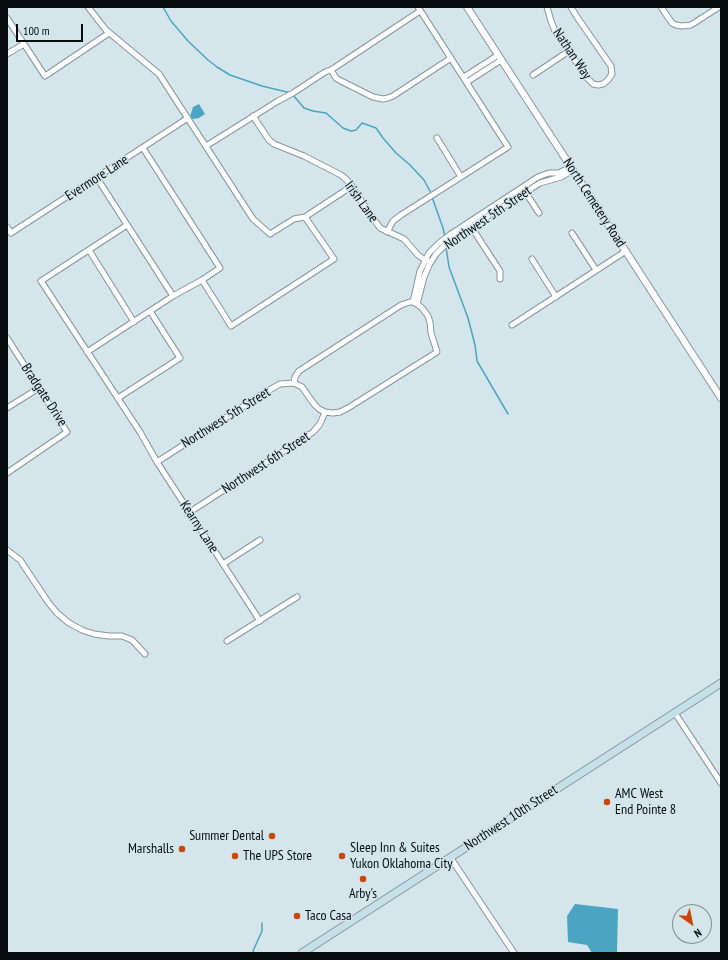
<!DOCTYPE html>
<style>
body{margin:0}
#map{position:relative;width:728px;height:960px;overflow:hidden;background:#d4e6ec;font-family:"PT Sans Narrow",sans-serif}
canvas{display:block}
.frame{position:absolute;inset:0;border:8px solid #070d0f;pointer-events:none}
.north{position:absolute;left:672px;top:904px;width:40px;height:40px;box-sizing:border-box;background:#d4e6ec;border:1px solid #828f94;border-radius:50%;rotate:147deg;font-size:11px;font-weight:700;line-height:16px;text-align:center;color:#070d0f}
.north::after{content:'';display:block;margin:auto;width:14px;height:18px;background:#cc4609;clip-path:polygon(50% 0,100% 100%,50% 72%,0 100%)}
.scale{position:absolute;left:16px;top:24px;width:67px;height:18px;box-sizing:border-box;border:2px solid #070d0f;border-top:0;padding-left:5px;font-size:12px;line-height:14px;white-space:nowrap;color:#070d0f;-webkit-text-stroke:3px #d4e6ec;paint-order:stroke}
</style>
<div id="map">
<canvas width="728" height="960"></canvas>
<div class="frame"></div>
<div class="north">N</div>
<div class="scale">100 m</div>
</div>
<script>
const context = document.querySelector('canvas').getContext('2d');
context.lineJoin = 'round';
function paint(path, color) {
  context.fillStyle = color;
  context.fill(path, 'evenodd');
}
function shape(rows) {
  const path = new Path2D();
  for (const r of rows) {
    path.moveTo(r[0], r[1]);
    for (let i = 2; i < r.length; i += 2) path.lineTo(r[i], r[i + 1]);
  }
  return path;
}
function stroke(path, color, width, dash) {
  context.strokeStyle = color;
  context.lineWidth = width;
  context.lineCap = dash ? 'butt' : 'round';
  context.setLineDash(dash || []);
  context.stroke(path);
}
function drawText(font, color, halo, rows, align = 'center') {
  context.font = font + ' "PT Sans Narrow",sans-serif';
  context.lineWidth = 3;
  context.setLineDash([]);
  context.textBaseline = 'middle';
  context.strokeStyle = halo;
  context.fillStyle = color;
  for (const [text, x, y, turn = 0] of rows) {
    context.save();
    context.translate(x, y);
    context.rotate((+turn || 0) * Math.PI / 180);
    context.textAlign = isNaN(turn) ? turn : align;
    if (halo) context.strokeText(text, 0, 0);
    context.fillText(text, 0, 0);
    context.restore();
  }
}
const water = shape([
 [199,104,205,114,199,118,193,119,190,117,193,107],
 [575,904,618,909,617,953,592,953,587,945,568,942,567,916]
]);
const stream = shape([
 [163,7,171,21,188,41,208,60,217,67,230,75,262,86,291,93],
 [293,95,304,108,313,111,326,113,343,128,351,131,356,130,362,123,376,128,383,138,396,153,410,165,424,180,431,193],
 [432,197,443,228,445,237],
 [446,247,449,267,468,318,475,345,477,361,508,414],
 [254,953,253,951,262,931,262,923]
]);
const minor = shape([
 [88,7,106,30,159,74,253,219,270,234,294,219,305,217,352,186],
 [547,7,551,21,555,31,587,78,593,84,598,85,603,84,608,80,612,74,611,66,577,17,571,7],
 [661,7,672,23,676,25,682,26,691,25,719,7],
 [420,11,331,70,336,78,339,80,373,97,383,99,388,98,393,96,451,58],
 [7,18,45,76,109,33],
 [7,54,24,44],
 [533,75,569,51],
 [464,77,498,55],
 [467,82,501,60],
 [253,116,269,140,274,144,304,156,341,175,347,180,380,228,404,239,418,255,425,260,431,262],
 [437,138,461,177],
 [206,146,278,101,293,93,325,72,331,70],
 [97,178,173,296],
 [524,190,539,213],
 [127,225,41,281,140,432,157,462,260,621],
 [470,225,500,271,500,279],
 [7,227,11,233,188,118],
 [387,232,393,221,401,215,508,147,418,7],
 [572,233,596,270],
 [89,250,134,322],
 [532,259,556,297],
 [202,280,231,326,334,259,305,217],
 [413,302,420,271,429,253,438,244,451,234,538,177,549,173,559,173,571,167],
 [417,304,424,277,429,265,436,254,449,241,540,183,561,177,573,170],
 [512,325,626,251],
 [7,338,67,432,7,473],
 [87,352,173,296,202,280,220,268,143,148],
 [294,383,302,387,314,404,319,409,325,412],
 [118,398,180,358,150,311],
 [7,408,39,388],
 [157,462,264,393,280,384,294,383,295,377,299,371,401,305,410,302,413,302,417,304,422,308,428,316,430,322,431,333,437,352,348,408,340,412,333,413,325,412,320,424,313,432,190,512],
 [7,550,20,560,48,602,57,613,69,623,82,630,94,634,109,636,122,636,132,640,145,654],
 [223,564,260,540],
 [227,641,297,597],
 [675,713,721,783],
 [450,857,514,953]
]);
const tertiary = shape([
 [467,7,721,398]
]);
const secondary = shape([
 [302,953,721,683]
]);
const markers = [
 [607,802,4,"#cc4609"],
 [272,836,4,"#cc4609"],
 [182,849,4,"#cc4609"],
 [235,856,4,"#cc4609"],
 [342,856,4,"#cc4609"],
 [363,879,4,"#cc4609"],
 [297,916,4,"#cc4609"]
];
const streetNames = [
 ["Nathan Way",572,54,56],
 ["Evermore Lane",97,178,-33],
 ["Irish Lane",361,202,54],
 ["North Cemetery Road",594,203,57],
 ["Northwest 5th Street",488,218,-34],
 ["Bradgate Drive",44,395,57],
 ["Northwest 5th Street",226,418,-32],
 ["Northwest 6th Street",266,463,-33],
 ["Kearny Lane",199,527,57],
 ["Northwest 10th Street",511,818,-33]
];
const poiNames = [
 ["AMC West",615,794],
 ["End Pointe 8",615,810],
 ["Summer Dental",264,836,"right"],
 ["Sleep Inn & Suites",350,848],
 ["Yukon Oklahoma City",350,864],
 ["Marshalls",174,849,"right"],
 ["The UPS Store",243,856],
 ["Arby's",363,894,"center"],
 ["Taco Casa",305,916]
];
paint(water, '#4ba5c0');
stroke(stream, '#4ba5c0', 1.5);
stroke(minor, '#86969c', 7);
stroke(tertiary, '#86969c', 8);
stroke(secondary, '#86969c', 9);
stroke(minor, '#fff', 5);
stroke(tertiary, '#fff', 6);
stroke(secondary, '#c5e0e8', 7);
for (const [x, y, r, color] of markers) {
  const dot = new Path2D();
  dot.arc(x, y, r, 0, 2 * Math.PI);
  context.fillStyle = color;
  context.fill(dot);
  stroke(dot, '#d4e6ec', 1.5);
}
drawText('14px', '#070d0f', '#d4e6ec', streetNames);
drawText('14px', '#070d0f', '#d4e6ec', poiNames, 'left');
</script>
